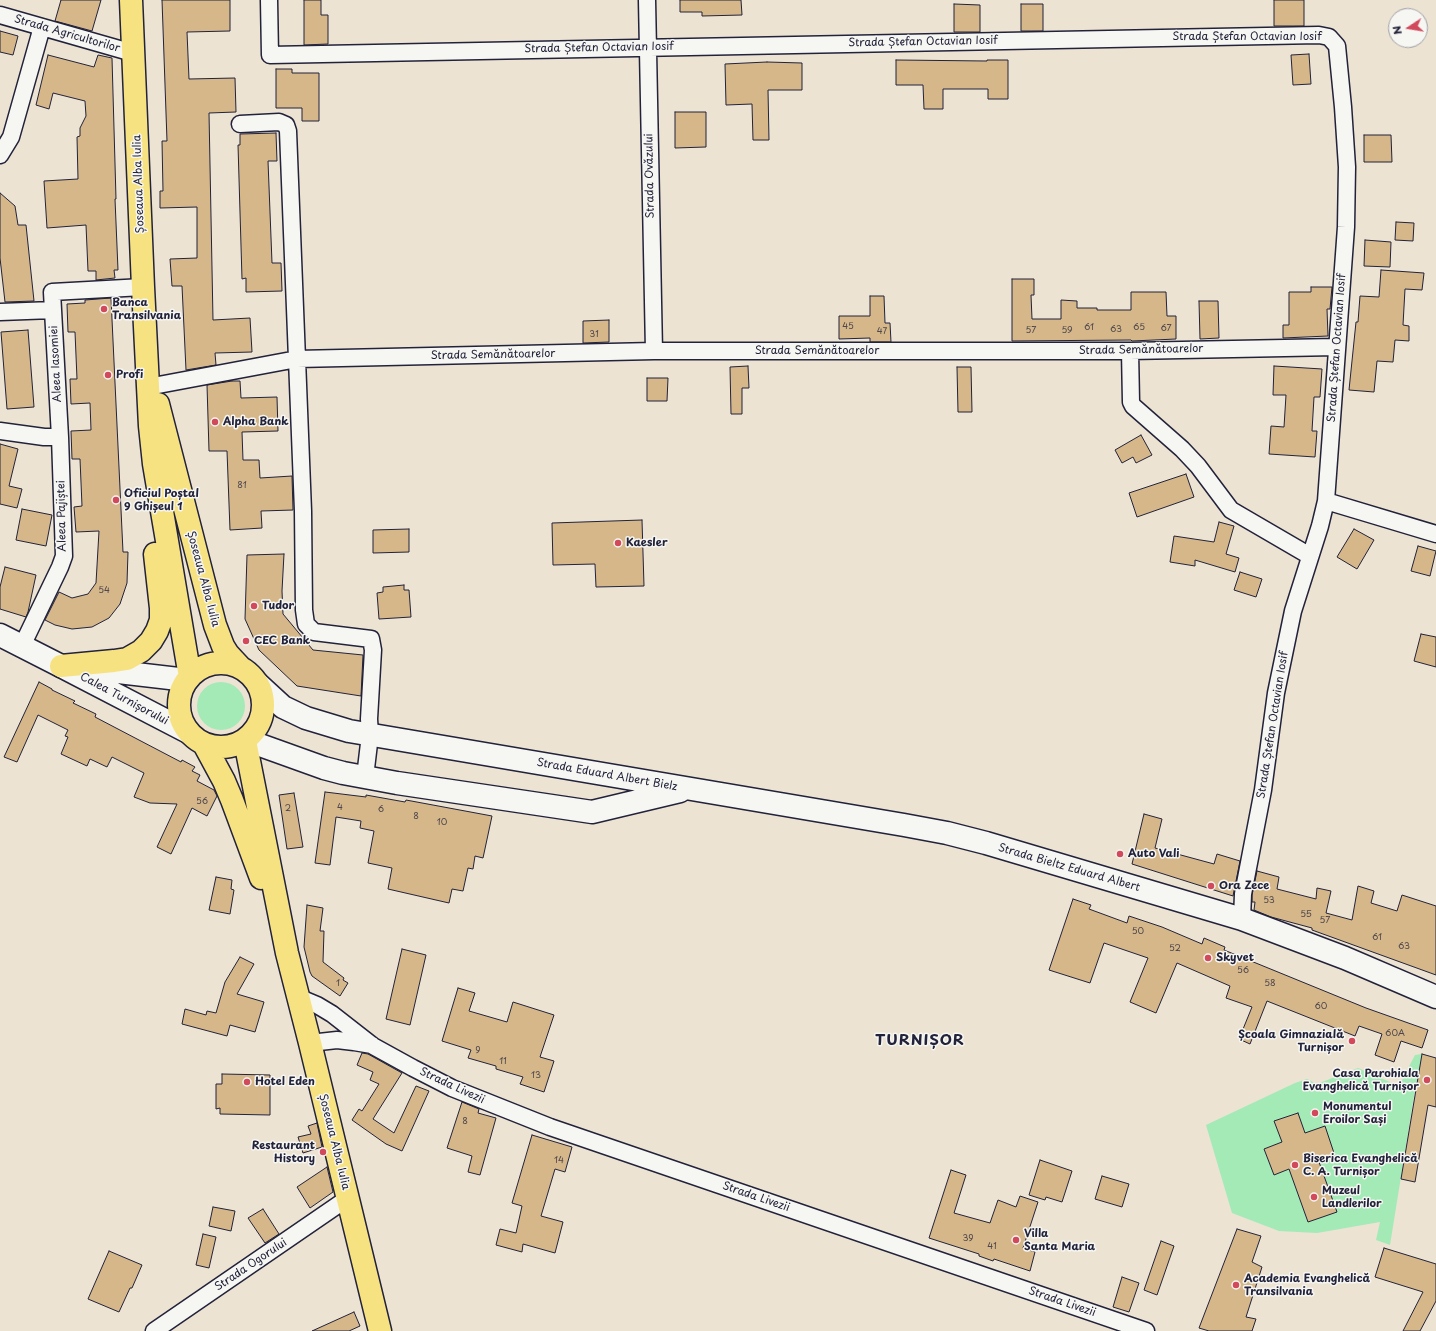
<!DOCTYPE html>
<meta charset="utf-8">
<style>
body{margin:0}
#map{position:relative;width:1436px;height:1331px;overflow:hidden;background:#ece3d2;font-family:"Playpen Sans",sans-serif}
canvas{display:block}
.north{position:absolute;left:1388px;top:8px;width:40px;height:40px;box-sizing:border-box;background:#f6f6f2;border:1px solid #a1a1a9;border-radius:50%;rotate:258deg;font-size:11px;font-weight:700;line-height:16px;text-align:center;color:#22223b}
.north::after{content:'';display:block;margin:auto;width:14px;height:18px;background:#d1495b;clip-path:polygon(50% 0,100% 100%,50% 72%,0 100%)}
</style>
<div id="map">
<canvas width="1436" height="1331"></canvas>
<div class="north">N</div>
</div>
<script>
const context = document.querySelector('canvas').getContext('2d');
context.lineJoin = 'round';
function paint(path, color) {
  context.fillStyle = color;
  context.fill(path, 'evenodd');
}
function shape(rows) {
  const path = new Path2D();
  for (const r of rows) {
    if (r.length === 3) {
      path.moveTo(r[0] + r[2], r[1]);
      path.arc(r[0], r[1], r[2], 0, 2 * Math.PI);
      continue;
    }
    path.moveTo(r[0], r[1]);
    for (let i = 2; i < r.length; i += 2) path.lineTo(r[i], r[i + 1]);
  }
  return path;
}
function stroke(path, color, width, dash) {
  context.strokeStyle = color;
  context.lineWidth = width;
  context.lineCap = dash ? 'butt' : 'round';
  context.setLineDash(dash || []);
  context.stroke(path);
}
function drawText(font, color, halo, rows, align = 'center') {
  context.font = font + ' "Playpen Sans",sans-serif';
  context.lineWidth = 3;
  context.setLineDash([]);
  context.textBaseline = 'middle';
  context.strokeStyle = halo;
  context.fillStyle = color;
  for (const [text, x, y, turn = 0] of rows) {
    context.save();
    context.translate(x, y);
    context.rotate((+turn || 0) * Math.PI / 180);
    context.textAlign = isNaN(turn) ? turn : align;
    if (halo) context.strokeText(text, 0, 0);
    context.fillText(text, 0, 0);
    context.restore();
  }
}
const green = shape([
 [221,706,24],
 [1422,1054,1413,1102,1390,1245,1376,1240,1380,1222,1317,1233,1279,1231,1232,1213,1206,1125,1295,1083,1307,1079,1317,1084,1358,1068,1399,1086,1415,1055]
]);
const building = shape([
 [61,0,101,0,92,31,55,21,61,0],
 [162,0,230,0,230,31,187,32,189,79,235,78,236,112,209,113,213,320,250,318,252,352,215,353,216,365,186,370,182,286,172,286,170,259,197,258,197,207,160,208,160,191,163,191,162,141,167,141,162,0],
 [304,0,321,0,321,15,328,15,328,44,304,45,304,0],
 [680,0,741,0,742,15,702,16,702,12,680,12,680,0],
 [1274,0,1304,0,1304,26,1274,26,1274,0],
 [954,4,980,5,980,32,954,32,954,4],
 [1021,4,1043,4,1043,31,1021,31,1021,4],
 [0,31,18,36,13,55,0,52,0,31],
 [1309,54,1311,84,1293,85,1291,55,1309,54],
 [48,55,94,67,98,55,112,58,116,199,115,199,118,270,114,270,115,278,96,280,96,271,88,271,86,225,47,228,44,181,78,179,77,137,80,136,80,128,86,116,85,101,53,93,49,109,36,105,48,55],
 [896,60,987,61,987,60,1008,60,1008,99,988,99,988,89,943,89,943,109,924,109,923,85,896,85,896,60],
 [767,62,802,63,802,90,768,90,769,140,753,140,752,104,726,105,725,64,767,62],
 [276,69,292,69,292,73,319,73,319,121,302,121,302,108,276,108,276,69],
 [675,112,706,112,706,147,675,148,675,112],
 [276,133,277,161,268,161,272,263,281,263,282,291,246,292,246,278,242,279,238,145,240,145,240,134,276,133],
 [1364,135,1391,135,1392,162,1364,162,1364,135],
 [0,193,15,206,18,225,26,225,34,301,5,302,0,258,0,193],
 [1396,222,1414,223,1413,241,1395,240,1396,222],
 [1365,240,1391,242,1390,267,1364,266,1365,240],
 [1381,270,1424,273,1422,290,1405,289,1403,325,1409,326,1409,341,1395,340,1393,362,1377,361,1374,392,1349,390,1356,322,1358,322,1360,296,1379,297,1381,270],
 [1012,279,1034,279,1034,295,1031,295,1032,319,1061,319,1061,300,1077,301,1077,308,1097,308,1097,310,1131,310,1131,292,1166,292,1167,316,1176,316,1176,339,1132,341,1131,340,1012,341,1012,279],
 [1311,287,1332,287,1330,309,1327,309,1328,336,1283,338,1283,325,1289,325,1289,292,1311,292,1311,287],
 [870,296,884,296,885,323,890,323,891,342,870,342,870,338,839,339,839,316,870,316,870,296],
 [111,298,123,552,128,552,127,583,120,604,109,618,92,627,72,629,55,625,45,620,59,592,72,598,88,594,96,583,99,531,76,532,74,507,82,506,80,459,72,459,71,431,91,430,90,403,71,404,70,379,77,379,75,332,68,332,67,304,85,303,85,300,111,298],
 [1199,301,1218,301,1219,338,1200,339,1199,301],
 [609,320,609,342,583,343,583,321,609,320],
 [28,330,34,407,7,409,1,332,28,330],
 [748,366,749,388,742,388,742,414,731,414,730,367,748,366],
 [1274,366,1322,369,1320,397,1314,397,1312,431,1317,431,1315,457,1269,454,1271,426,1284,427,1286,395,1273,395,1274,366],
 [957,367,971,367,972,412,958,412,957,367],
 [647,378,668,378,667,401,647,401,647,378],
 [232,381,240,381,241,398,277,397,278,431,242,432,243,460,259,460,260,478,292,476,293,510,261,511,262,528,230,530,227,451,209,451,207,385,232,381],
 [1141,435,1152,455,1136,463,1133,457,1122,463,1115,450,1141,435],
 [0,444,18,449,9,486,22,489,17,508,0,504,0,444],
 [1186,474,1194,497,1137,517,1129,493,1186,474],
 [22,509,52,515,46,546,16,540,22,509],
 [642,520,644,586,596,587,595,564,553,565,552,523,642,520],
 [1219,522,1234,526,1226,554,1239,558,1235,572,1195,560,1195,566,1170,562,1174,536,1214,542,1219,522],
 [409,529,409,552,373,553,373,530,409,529],
 [1354,529,1374,540,1357,569,1337,557,1354,529],
 [1418,546,1436,551,1430,576,1411,571,1418,546],
 [284,554,282,591,283,614,313,650,363,655,361,696,297,686,259,650,245,619,247,555,284,554],
 [5,567,36,575,28,612,26,617,0,609,0,587,5,567],
 [1240,572,1262,579,1256,597,1234,590,1240,572],
 [404,585,404,590,409,590,411,617,379,619,377,593,383,592,383,587,404,585],
 [1421,634,1436,637,1436,667,1414,661,1421,634],
 [39,682,52,689,52,690,75,701,73,703,96,714,95,717,181,762,182,760,195,767,192,771,200,775,197,781,214,790,217,796,207,816,192,808,171,854,157,847,177,804,150,803,134,797,144,773,112,757,107,767,90,759,87,766,61,754,68,737,65,736,68,730,38,715,17,762,4,757,39,682],
 [325,792,366,797,366,795,405,802,406,800,492,816,483,858,475,856,473,869,468,868,463,891,452,889,449,903,388,889,392,868,368,863,374,831,360,828,361,821,336,817,330,865,315,863,325,792],
 [294,793,303,847,287,849,279,795,294,793],
 [1144,814,1162,819,1155,848,1214,864,1217,854,1240,861,1233,896,1132,864,1144,814],
 [1257,871,1279,877,1277,889,1316,899,1317,888,1331,891,1326,913,1352,920,1358,886,1374,891,1371,903,1397,911,1402,895,1436,906,1436,975,1312,930,1312,928,1271,917,1254,910,1255,902,1252,902,1252,895,1257,871],
 [216,877,232,880,231,889,234,890,230,914,209,910,216,877],
 [1073,899,1091,905,1089,909,1127,923,1129,916,1162,927,1202,944,1204,938,1225,947,1224,950,1366,1008,1428,1030,1422,1048,1401,1041,1394,1062,1375,1055,1382,1034,1359,1026,1355,1036,1267,1001,1250,1044,1239,1039,1252,1007,1226,998,1230,986,1177,963,1156,1013,1130,1002,1148,958,1104,943,1090,983,1049,970,1073,899],
 [307,905,323,908,320,931,324,931,323,962,344,978,343,980,348,983,340,996,312,976,310,972,304,947,307,905],
 [402,949,426,955,410,1025,386,1019,402,949],
 [240,957,254,964,237,994,264,1002,255,1032,230,1025,227,1036,182,1024,185,1009,206,1015,207,1011,216,1013,225,982,240,957],
 [458,988,475,993,469,1011,507,1022,513,1002,554,1015,540,1057,554,1061,544,1092,520,1084,523,1077,496,1069,496,1066,468,1058,471,1050,442,1041,458,988],
 [362,1053,368,1054,402,1073,373,1119,394,1133,416,1086,429,1091,402,1151,386,1144,352,1120,359,1109,362,1111,379,1084,370,1080,373,1072,357,1065,362,1053],
 [1422,1054,1436,1058,1436,1107,1428,1105,1415,1182,1401,1179,1422,1054],
 [222,1074,270,1075,270,1115,220,1114,220,1108,216,1109,216,1084,222,1084,222,1074],
 [462,1102,479,1109,478,1113,496,1118,480,1175,468,1172,472,1156,447,1148,462,1102],
 [1298,1113,1305,1133,1325,1126,1335,1156,1319,1162,1337,1212,1308,1222,1289,1169,1274,1175,1264,1149,1282,1142,1274,1121,1298,1113],
 [317,1123,322,1147,303,1153,298,1137,311,1134,308,1126,317,1123],
 [532,1135,572,1147,565,1172,555,1169,541,1216,563,1222,555,1253,523,1244,522,1252,496,1245,500,1229,516,1233,522,1206,512,1203,532,1135],
 [1040,1160,1072,1171,1062,1202,1046,1197,1045,1200,1029,1195,1040,1160],
 [327,1167,333,1192,310,1208,297,1187,327,1167],
 [951,1170,966,1175,954,1213,990,1223,998,1200,1016,1207,1020,1196,1038,1202,1023,1248,1035,1252,1030,1271,994,1259,993,1261,979,1256,979,1254,929,1238,951,1170],
 [1102,1176,1129,1184,1122,1207,1095,1199,1102,1176],
 [213,1207,235,1211,231,1231,209,1226,213,1207],
 [263,1209,279,1234,265,1243,248,1218,263,1209],
 [1237,1229,1261,1236,1252,1262,1262,1267,1246,1317,1256,1319,1252,1331,1209,1331,1199,1328,1237,1229],
 [203,1234,216,1237,209,1268,196,1265,203,1234],
 [1161,1241,1174,1246,1157,1295,1144,1290,1161,1241],
 [1384,1248,1436,1264,1436,1301,1420,1331,1403,1331,1423,1292,1375,1277,1384,1248],
 [109,1251,142,1265,132,1288,130,1288,119,1312,88,1299,109,1251],
 [1122,1277,1139,1283,1129,1312,1113,1307,1122,1277],
 [354,1312,360,1326,349,1331,312,1331,354,1312]
]);
const street = shape([
 [269,0,270,55,1319,35,1329,37,1337,46,1343,107,1347,167,1346,227,1326,501,1320,526,1293,611,1276,693,1263,790,1243,894,1242,919],
 [647,0,654,351],
 [0,15,133,53],
 [240,124,279,122,286,125,288,131,303,511,304,610,306,624,314,632,371,639,373,650,369,719,370,735,365,777],
 [0,155,11,137,42,27],
 [0,312,53,310],
 [1130,351,1131,402,1133,406,1182,449,1198,466,1231,510,1310,556],
 [153,386,297,359,654,351,1130,351,1336,347],
 [0,431,44,437,60,437],
 [1326,501,1436,534],
 [22,646,60,567,64,556,60,437,52,292,143,287],
 [298,997,317,1005,332,1014,373,1046,413,1068,452,1088,550,1127,1146,1331],
 [310,1043,337,1040,354,1042,372,1045],
 [154,1331,348,1198]
]);
const secondary = shape([
 [0,635,61,666,188,732],
 [84,668,187,680],
 [258,684,283,707,306,718,349,731,904,825,947,833,986,843,1242,919,1345,958,1436,997],
 [246,740,324,768,343,773,397,783,592,812,680,791]
]);
const primary = shape([
 [131,0,143,287,150,426,154,464,190,677],
 [158,404,215,625,223,646,228,654,241,668],
 [221,705,42],
 [61,666,114,661,127,659,141,651,151,641,157,631,161,620,161,608,155,554],
 [245,741,287,953,310,1043,380,1331],
 [204,744,224,781,232,800,261,878]
]);
const markers = [
 [104,309,4,"#d1495b"],
 [108,375,4,"#d1495b"],
 [215,422,4,"#d1495b"],
 [116,500,4,"#d1495b"],
 [618,543,4,"#d1495b"],
 [254,606,4,"#d1495b"],
 [246,641,4,"#d1495b"],
 [1120,854,4,"#d1495b"],
 [1211,886,4,"#d1495b"],
 [1208,958,4,"#d1495b"],
 [1352,1041,4,"#d1495b"],
 [1427,1080,4,"#d1495b"],
 [247,1082,4,"#d1495b"],
 [1315,1113,4,"#d1495b"],
 [323,1152,4,"#d1495b"],
 [1295,1165,4,"#d1495b"],
 [1314,1197,4,"#d1495b"],
 [1016,1240,4,"#d1495b"],
 [1236,1285,4,"#d1495b"]
];
const numberNames = [
 ["45",848,327],
 ["61",1089,328],
 ["65",1139,328],
 ["67",1166,329],
 ["63",1116,330],
 ["57",1031,331],
 ["59",1067,331],
 ["47",882,332],
 ["31",594,335],
 ["81",242,486],
 ["54",104,591],
 ["56",202,802],
 ["4",340,808],
 ["2",288,809],
 ["6",381,810],
 ["8",416,817],
 ["10",442,823],
 ["53",1269,901],
 ["55",1306,915],
 ["57",1325,921],
 ["50",1138,932],
 ["61",1377,938],
 ["63",1404,947],
 ["52",1175,949],
 ["56",1243,971],
 ["1",338,984],
 ["58",1270,984],
 ["60",1321,1007],
 ["60A",1395,1034],
 ["9",478,1051],
 ["11",503,1062],
 ["13",536,1076],
 ["8",465,1122],
 ["14",559,1161],
 ["39",968,1239],
 ["41",992,1247]
];
const streetNames = [
 ["Strada Agricultorilor",67,34,16],
 ["Strada Ștefan Octavian Iosif",1247,37],
 ["Strada Ștefan Octavian Iosif",923,42,-1],
 ["Strada Ștefan Octavian Iosif",599,48,-1],
 ["Strada Ovăzului",650,176,-91],
 ["Șoseaua Alba Iulia",139,184,-92],
 ["Strada Ștefan Octavian Iosif",1337,348,-86],
 ["Strada Semănătoarelor",1141,350,-1],
 ["Strada Semănătoarelor",817,351],
 ["Strada Semănătoarelor",493,355,-1],
 ["Aleea Iasomiei",56,364,-93],
 ["Aleea Pajiștei",62,516,-91],
 ["Șoseaua Alba Iulia",203,579,75],
 ["Calea Turnișorului",124,699,28],
 ["Strada Ștefan Octavian Iosif",1273,725,-81],
 ["Strada Eduard Albert Bielz",607,775,10],
 ["Strada Bieltz Eduard Albert",1069,868,16],
 ["Strada Livezii",452,1086,25],
 ["Șoseaua Alba Iulia",334,1142,76],
 ["Strada Livezii",756,1197,19],
 ["Strada Ogorului",251,1265,-34],
 ["Strada Livezii",1062,1302,19]
];
const poiNames = [
 ["Banca",112,303],
 ["Transilvania",112,316],
 ["Profi",116,375],
 ["Alpha Bank",223,422],
 ["Oficiul Poștal",124,494],
 ["9 Ghișeul 1",124,507],
 ["Kaesler",626,543],
 ["Tudor",262,606],
 ["CEC Bank",254,641],
 ["Auto Vali",1128,854],
 ["Ora Zece",1219,886],
 ["Skyvet",1216,958],
 ["Școala Gimnazială",1344,1035,"right"],
 ["Turnișor",1344,1048,"right"],
 ["Casa Parohiala",1419,1074,"right"],
 ["Evanghelică Turnișor",1419,1087,"right"],
 ["Hotel Eden",255,1082],
 ["Monumentul",1323,1107],
 ["Eroilor Sași",1323,1120],
 ["Restaurant",315,1146,"right"],
 ["History",315,1159,"right"],
 ["Biserica Evanghelică",1303,1159],
 ["C. A. Turnișor",1303,1172],
 ["Muzeul",1322,1191],
 ["Landlerilor",1322,1204],
 ["Villa",1024,1234],
 ["Santa Maria",1024,1247],
 ["Academia Evanghelică",1244,1279],
 ["Transilvania",1244,1292]
];
const districtNames = [
 ["TURNIȘOR",920,1041]
];
paint(green, '#a3eab7');
paint(building, '#d5b789');
stroke(building, '#22223b', 1);
stroke(street, '#22223b', 19);
stroke(secondary, '#22223b', 25);
stroke(primary, '#22223b', 25);
stroke(street, '#f6f6f2', 16);
stroke(secondary, '#f6f6f2', 22);
stroke(primary, '#f7e281', 22);
for (const [x, y, r, color] of markers) {
  const dot = new Path2D();
  dot.arc(x, y, r, 0, 2 * Math.PI);
  context.fillStyle = color;
  context.fill(dot);
  stroke(dot, '#f6f6f2', 1.5);
}
drawText('9px', '#4f474e', null, numberNames);
drawText('11px', '#22223b', '#f6f6f2', streetNames);
drawText('bold 11px', '#22223b', '#f6f6f2', poiNames, 'left');
context.letterSpacing = '1px';
drawText('bold 15px', '#22223b', '#f6f6f2', districtNames);
context.letterSpacing = '0px';
</script>
